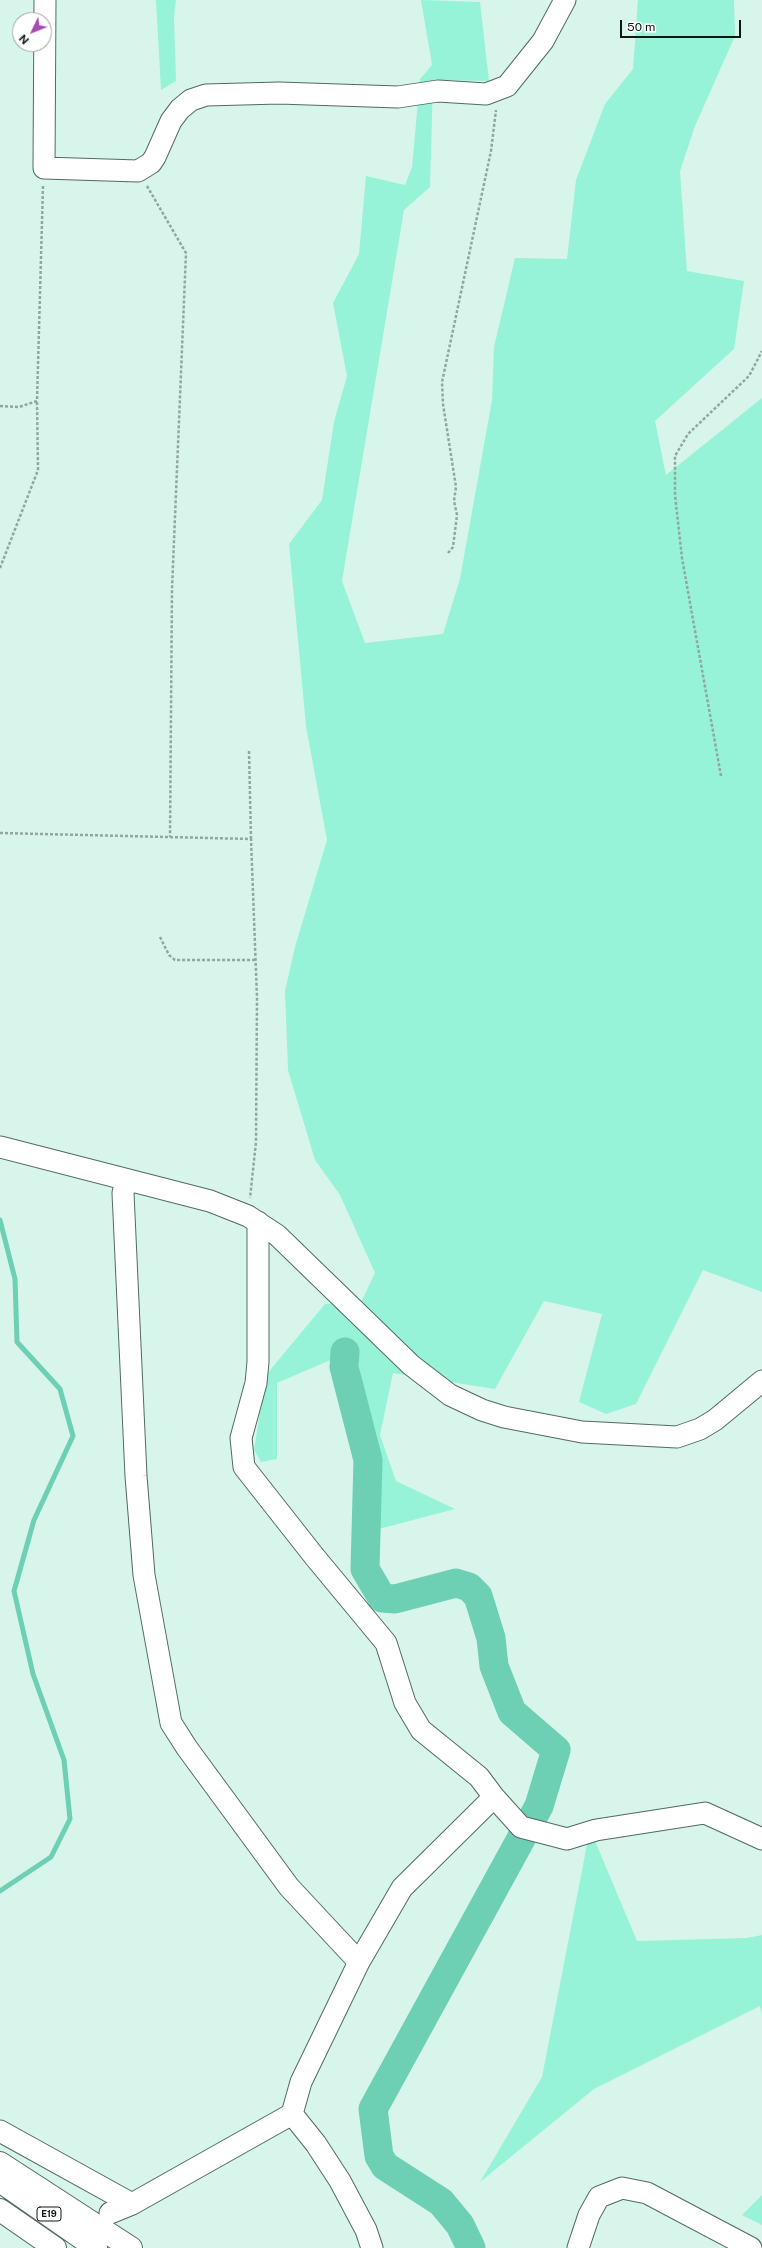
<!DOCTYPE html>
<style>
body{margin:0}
#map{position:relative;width:762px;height:2248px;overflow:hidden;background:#d8f5eb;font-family:"Public Sans",sans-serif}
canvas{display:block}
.north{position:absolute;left:12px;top:12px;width:40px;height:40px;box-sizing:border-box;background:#fff;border:1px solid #9ea3a1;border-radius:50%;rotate:227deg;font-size:11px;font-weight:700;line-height:16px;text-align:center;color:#0d1815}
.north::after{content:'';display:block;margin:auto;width:14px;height:18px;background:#a649b3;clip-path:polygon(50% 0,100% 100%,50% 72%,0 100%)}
.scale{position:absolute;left:620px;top:20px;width:121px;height:18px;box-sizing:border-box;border:2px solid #0d1815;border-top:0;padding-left:5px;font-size:12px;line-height:14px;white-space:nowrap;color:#0d1815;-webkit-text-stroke:3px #fff;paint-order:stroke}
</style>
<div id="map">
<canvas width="762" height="2248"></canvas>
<div class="north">N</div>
<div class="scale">50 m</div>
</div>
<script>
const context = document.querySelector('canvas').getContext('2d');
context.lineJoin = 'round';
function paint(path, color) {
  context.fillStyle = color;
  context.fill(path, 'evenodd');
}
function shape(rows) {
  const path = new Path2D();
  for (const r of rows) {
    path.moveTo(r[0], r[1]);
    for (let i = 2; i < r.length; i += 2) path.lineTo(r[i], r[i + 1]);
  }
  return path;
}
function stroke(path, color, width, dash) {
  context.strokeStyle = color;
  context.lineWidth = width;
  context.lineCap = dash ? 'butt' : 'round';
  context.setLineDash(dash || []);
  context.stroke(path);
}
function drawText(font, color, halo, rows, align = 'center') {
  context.font = font + ' "Public Sans",sans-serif';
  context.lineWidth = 3.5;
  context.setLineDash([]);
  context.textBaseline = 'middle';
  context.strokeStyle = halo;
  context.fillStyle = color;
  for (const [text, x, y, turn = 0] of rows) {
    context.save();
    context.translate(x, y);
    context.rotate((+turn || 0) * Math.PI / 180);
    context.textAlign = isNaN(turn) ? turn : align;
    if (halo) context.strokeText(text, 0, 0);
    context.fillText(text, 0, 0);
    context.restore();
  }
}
const green = shape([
 [156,0,176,0,174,18,176,81,161,90],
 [421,0,480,2,489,81,433,80,430,187,404,210,342,581,365,643,443,634,460,579,492,400,494,347,515,258,567,259,576,180,605,104,633,69,638,0,734,0,735,36,695,126,680,171,687,271,744,281,734,349,655,421,666,475,762,398,762,1292,703,1270,636,1404,606,1414,579,1402,602,1314,544,1301,495,1389,393,1373,380,1435,396,1481,455,1509,375,1530,375,1457,356,1349,277,1383,277,1459,261,1462,254,1450,266,1375,325,1304,362,1300,375,1273,340,1195,315,1160,288,1070,285,991,295,947,327,840,306,726,289,544,322,500,334,422,347,376,333,303,359,254,366,176,405,185,412,167,420,79,432,65],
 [590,1829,637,1941,747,1938,762,1935,762,2015,760,2006,594,2089,480,2182,542,2077],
 [762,2195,762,2225,742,2215]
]);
const stream = shape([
 [0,1220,15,1279,17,1342,60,1389,73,1436,34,1520,14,1591,33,1674,64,1760,70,1819,51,1857,0,1891]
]);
const river = shape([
 [345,1352,344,1367,368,1460,365,1569,382,1598,395,1599,456,1583,469,1587,478,1596,491,1638,494,1666,512,1712,556,1750,539,1806,373,2109,379,2156,385,2166,441,2202,460,2225,471,2248]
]);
const path = shape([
 [147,186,186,253,172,589,170,837],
 [0,406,19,407,37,401,43,186],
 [448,553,453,547,457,515,454,501,456,487,443,404,442,382,491,151,496,110],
 [0,568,38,470,37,401],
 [249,751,251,839],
 [721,776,682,558,675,495,675,456,688,434,749,376,762,351],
 [0,833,251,839,257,998,256,1142,250,1198],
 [160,937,169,955,175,960,255,960]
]);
const minor = shape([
 [45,0,44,168,138,171,151,163,155,157,171,121,180,109,191,100,206,95,279,93,398,97,438,91,486,94,507,86,543,41,565,0],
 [0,1147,210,1201,248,1216,277,1235,411,1365,450,1395,482,1410,504,1417,582,1432,677,1437,700,1429,715,1420,762,1381],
 [126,1180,123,1193,136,1476,144,1575,171,1723,187,1748,289,1887,359,1962],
 [258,1222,258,1362,256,1383,241,1438,244,1467,314,1556,386,1643,405,1703,421,1730,479,1777,494,1797,521,1827,567,1839,596,1830,705,1813,762,1839],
 [292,2114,316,2144,340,2181,366,2230,372,2248],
 [0,2131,132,2204],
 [110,2213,132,2204,292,2114,301,2082,359,1962,402,1888,494,1797],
 [578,2248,589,2215,599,2197,622,2188,647,2193,751,2248]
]);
const highway = shape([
 [0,2163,131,2248],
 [0,2181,96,2248],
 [0,2210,55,2248]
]);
const shields = [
 [49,2214,24]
];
const shieldNames = [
 ["E19",49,2214]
];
paint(green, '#96f3d7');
stroke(stream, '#6dcfb3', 5);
stroke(river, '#6dcfb3', 29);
stroke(minor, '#516b62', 23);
stroke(highway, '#516b62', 24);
stroke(path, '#90a79f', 2.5, [3, 2]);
stroke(minor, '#fff', 21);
stroke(highway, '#fff', 22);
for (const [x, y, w] of shields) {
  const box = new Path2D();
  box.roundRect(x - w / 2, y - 7, w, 14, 3);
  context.fillStyle = '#fff';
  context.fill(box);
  stroke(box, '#0d1815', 1);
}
drawText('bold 9px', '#0d1815', null, shieldNames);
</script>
